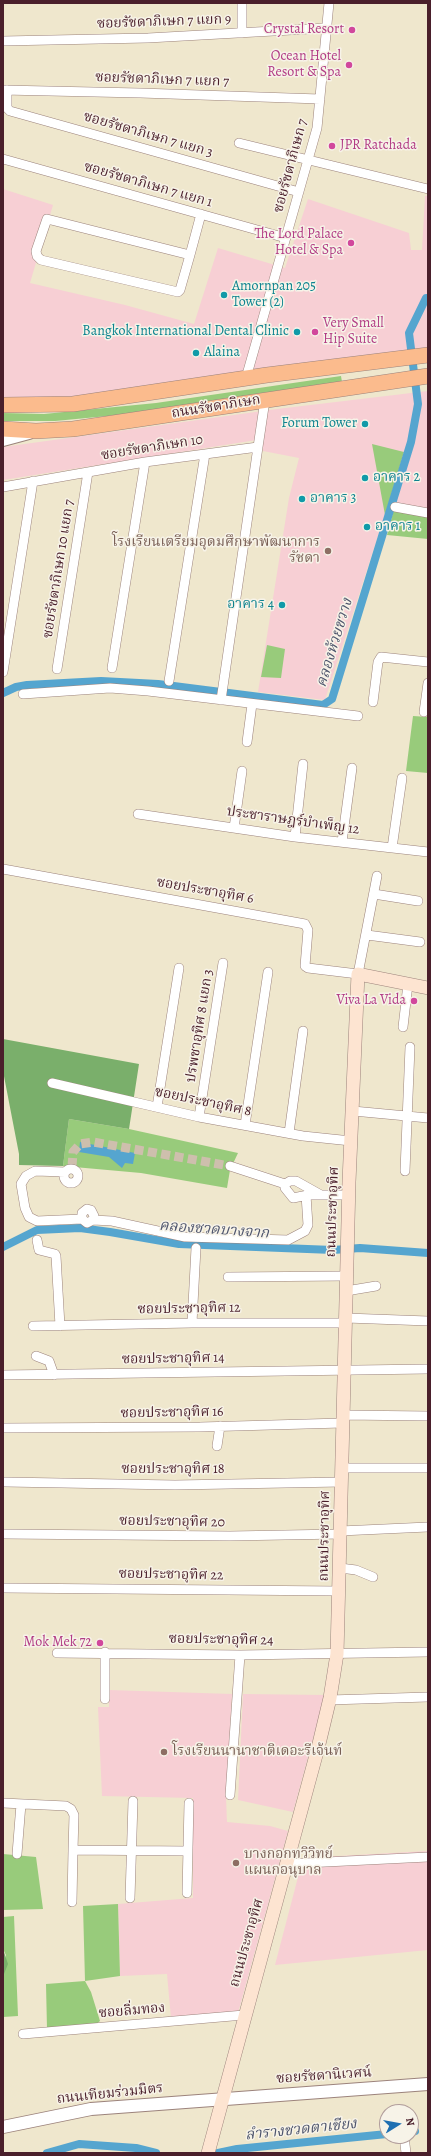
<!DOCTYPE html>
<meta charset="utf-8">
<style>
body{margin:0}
#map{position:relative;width:431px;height:2156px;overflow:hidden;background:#efe7cd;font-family:Alegreya,serif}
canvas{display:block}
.frame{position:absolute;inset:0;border:4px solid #4a1f2b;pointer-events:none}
.north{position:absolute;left:379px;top:2104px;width:40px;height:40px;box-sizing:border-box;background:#f7f3e8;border:1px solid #b29e9c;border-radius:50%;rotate:79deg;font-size:11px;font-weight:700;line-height:16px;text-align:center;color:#4a1f2b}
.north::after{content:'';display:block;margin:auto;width:14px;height:18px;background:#1f6fb2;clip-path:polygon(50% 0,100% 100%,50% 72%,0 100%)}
</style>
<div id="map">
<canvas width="431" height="2156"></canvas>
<div class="frame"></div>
<div class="north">N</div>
</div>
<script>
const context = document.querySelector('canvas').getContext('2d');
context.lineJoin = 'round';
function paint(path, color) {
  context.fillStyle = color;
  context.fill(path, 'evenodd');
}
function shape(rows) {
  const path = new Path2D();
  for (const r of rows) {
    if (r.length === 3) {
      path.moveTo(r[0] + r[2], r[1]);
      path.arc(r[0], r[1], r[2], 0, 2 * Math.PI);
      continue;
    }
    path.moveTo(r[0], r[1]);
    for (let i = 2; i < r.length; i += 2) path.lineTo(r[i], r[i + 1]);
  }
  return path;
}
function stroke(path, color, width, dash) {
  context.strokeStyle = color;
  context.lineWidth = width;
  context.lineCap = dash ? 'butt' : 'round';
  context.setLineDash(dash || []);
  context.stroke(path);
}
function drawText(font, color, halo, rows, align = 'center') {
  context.font = font + ' Alegreya,"Noto Serif Thai",serif';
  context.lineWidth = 3;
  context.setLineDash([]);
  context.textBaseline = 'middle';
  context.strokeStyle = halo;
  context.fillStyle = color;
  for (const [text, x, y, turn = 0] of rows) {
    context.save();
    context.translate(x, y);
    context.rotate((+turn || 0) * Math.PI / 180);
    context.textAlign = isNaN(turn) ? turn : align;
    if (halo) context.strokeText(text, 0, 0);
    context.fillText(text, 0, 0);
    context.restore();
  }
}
const built = shape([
 [3,189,53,205,30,283,125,305,194,324,218,248,285,268,308,199,409,233,411,250,422,250,425,196,428,196,428,348,109,396,3,400],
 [428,391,428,516,387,508,325,700,258,692,289,498,299,458,263,451,263,439,3,480,3,447,277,409],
 [109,1690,232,1694,226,1798,227,1822,270,1826,288,1831,238,2013,171,2018,167,1974,120,1976,118,1904,193,1898,193,1798,102,1796,98,1707,109,1707],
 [243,1694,325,1695,293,1812,238,1800],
 [428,1851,428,1950,275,1965,303,1858]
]);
const green = shape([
 [341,376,342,382,129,414,55,421,3,421,3,413,44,414,156,403],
 [372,444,404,452,385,515],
 [394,509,428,516,428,539,387,535],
 [267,645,285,649,281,678,261,677],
 [413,716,428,717,428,773,406,771],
 [69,1119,129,1129,238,1153,230,1170,227,1188,141,1173,63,1166],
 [3,1854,36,1857,43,1909,3,1910],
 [118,1904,120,1976,85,1981,91,1992,100,2021,94,2026,47,2029,46,1984,85,1981,83,1906],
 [14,1916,18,2016,3,2017,3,1974,6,1955,3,1949,3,1917]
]);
const forest = shape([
 [3,1039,139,1064,129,1129,69,1119,63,1166,19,1165,19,1154,3,1071],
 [3,1949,8,1964,4,1974,3,1974]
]);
const water = shape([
 [80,1142,135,1153,133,1164,125,1163,122,1168,109,1157,79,1152]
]);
const stream = shape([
 [136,2148,136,2153]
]);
const canal = shape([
 [3,693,16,687,27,685,101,681,158,684,323,705,332,699,411,442,418,404,409,333,426,298,428,298],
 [3,1247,37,1230,80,1228,110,1232,179,1244,333,1250,360,1248,428,1253],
 [411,2132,415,2131],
 [47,2153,79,2144,136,2148,156,2153],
 [218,2153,237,2149,387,2134]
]);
const minorTunnel = shape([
 [72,1167,73,1152,80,1144,93,1142,230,1166]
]);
const minor = shape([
 [242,33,242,3],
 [3,41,148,38,327,28],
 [3,90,140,93,320,99],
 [7,90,7,108,10,111,299,192],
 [239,143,428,189],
 [3,159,286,238],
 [190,255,47,219,36,251,37,256,41,260,178,292,180,290,190,255,201,214],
 [246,378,317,128,329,3],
 [3,487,145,462,258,447,265,400],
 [395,507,428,513],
 [112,668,145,462],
 [57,669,88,472],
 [3,672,33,481],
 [169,681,205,454],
 [23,694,110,688,148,691,358,716],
 [221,700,258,447],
 [373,702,378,662,381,657,428,662],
 [424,712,428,683],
 [247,742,252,704],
 [138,814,295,837,428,852],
 [234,828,242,771],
 [295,837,303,764],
 [342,842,352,768],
 [392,848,402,778],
 [3,869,305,924,308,930,305,966,308,968,358,974,377,876],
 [374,894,418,901],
 [367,935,420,942],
 [403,1027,408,984],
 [52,1083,199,1117,303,1136,351,1141],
 [157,1107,179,968],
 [353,1111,428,1118],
 [199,1117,223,963],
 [245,1125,268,972],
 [289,1133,303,1031],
 [230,1166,285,1184],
 [71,1176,7],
 [405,1171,410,1047],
 [65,1172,35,1171,26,1176,21,1184,25,1208,29,1217,37,1221,82,1219],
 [321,1195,296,1181,290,1181,285,1184,285,1188,293,1198,308,1195,349,1195],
 [93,1220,94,1216,91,1210,87,1209,82,1213,82,1219,87,1223,93,1220,112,1221,185,1237,288,1240,305,1231,308,1225,306,1195],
 [37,1240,39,1250,55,1254,56,1256,60,1326],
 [228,1277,347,1276],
 [346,1291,376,1286],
 [346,1318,428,1321],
 [192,1323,196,1248],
 [33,1326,192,1323,345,1323],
 [36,1356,49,1361,54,1375],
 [3,1375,428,1369],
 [343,1415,428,1416],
 [3,1428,200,1427,342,1423],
 [217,1446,220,1426],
 [342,1468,428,1468],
 [5,1482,175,1485,342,1482],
 [340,1531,428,1527],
 [3,1534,230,1536,340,1534],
 [340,1568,356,1570,373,1577],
 [3,1588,339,1591],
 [57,1653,240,1655,428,1652],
 [105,1699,105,1652],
 [329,1700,428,1697],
 [230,1795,240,1655],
 [3,1803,66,1806,71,1809,74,1815,73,1850,188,1851],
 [17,1854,21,1804],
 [285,1864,428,1857],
 [187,1893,189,1803],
 [130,1898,133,1801],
 [72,1902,73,1850],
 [23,2034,244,2015],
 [404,2136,406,2153]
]);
const tertiary = shape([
 [3,440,29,433],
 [3,2127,91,2109,428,2084]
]);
const secondary = shape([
 [208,2153,318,1748,330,1698,337,1654,349,1182,358,974,428,988]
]);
const primary = shape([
 [3,405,73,404,267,375,428,355],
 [3,429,36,431,73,429,428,376]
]);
const markers = [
 [352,30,4,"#d1479c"],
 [349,65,4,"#d1479c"],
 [332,146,4,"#d1479c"],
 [351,243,4,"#d1479c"],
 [224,295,4,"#0f9aa8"],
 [297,332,4,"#0f9aa8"],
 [315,332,4,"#d1479c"],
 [196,353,4,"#0f9aa8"],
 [365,424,4,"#0f9aa8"],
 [365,478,4,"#0f9aa8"],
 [302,499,4,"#0f9aa8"],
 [367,527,4,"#0f9aa8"],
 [328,551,4,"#8d6e63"],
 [282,605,4,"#0f9aa8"],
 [414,1001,4,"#d1479c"],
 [100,1643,4,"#d1479c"],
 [164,1752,4,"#8d6e63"],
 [236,1863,4,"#8d6e63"]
];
const streetNames = [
 ["ซอยรัชดาภิเษก 7 แยก 9",164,22,-2],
 ["ซอยรัชดาภิเษก 7 แยก 7",162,80,2],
 ["ซอยรัชดาภิเษก 7 แยก 3",148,135,16],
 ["ซอยรัชดาภิเษก 7",291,166,-75],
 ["ซอยรัชดาภิเษก 7 แยก 1",148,185,16],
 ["ถนนรัชดาภิเษก",216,407,-9],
 ["ซอยรัชดาภิเษก 10",152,448,-9],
 ["ซอยรัชดาภิเษก 10 แยก 7",59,569,-81],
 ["ประชาราษฎร์บำเพ็ญ 12",293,821,8],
 ["ซอยประชาอุทิศ 6",205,891,10],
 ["ปรพชาอุทิศ 8 แยก 3",200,1026,-81],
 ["ซอยประชาอุทิศ 8",203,1102,12],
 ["ถนนประชาอุทิศ",333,1212,-88],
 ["ซอยประชาอุทิศ 12",189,1309,-1],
 ["ซอยประชาอุทิศ 14",173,1359,-1],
 ["ซอยประชาอุทิศ 16",172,1413,-1],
 ["ซอยประชาอุทิศ 18",173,1470],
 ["ซอยประชาอุทิศ 20",172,1522,1],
 ["ถนนประชาอุทิศ",325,1536,-89],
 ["ซอยประชาอุทิศ 22",171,1575,1],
 ["ซอยประชาอุทิศ 24",221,1640,1],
 ["ถนนประชาอุทิศ",247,1943,-74],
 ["ซอยลิ่มทอง",132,2011,-5],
 ["ซอยรัชดานิเวศน์",324,2076,-4],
 ["ถนนเทียมร่วมมิตร",110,2094,-6]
];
const hotelNames = [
 ["Crystal Resort",344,30],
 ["Ocean Hotel",341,57],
 ["Resort & Spa",341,73],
 ["JPR Ratchada",340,146,"left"],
 ["The Lord Palace",343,235],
 ["Hotel & Spa",343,251],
 ["Very Small",323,324,"left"],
 ["Hip Suite",323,340,"left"],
 ["Viva La Vida",406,1001],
 ["Mok Mek 72",92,1643]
];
const cultureNames = [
 ["Amornpan 205",232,287],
 ["Tower (2)",232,303],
 ["Bangkok International Dental Clinic",289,332,"right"],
 ["Alaina",204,353],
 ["Forum Tower",357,424,"right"],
 ["อาคาร 2",373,478],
 ["อาคาร 3",310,499],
 ["อาคาร 1",375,527],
 ["อาคาร 4",274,605,"right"]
];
const educationNames = [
 ["โรงเรียนเตรียมอุดมศึกษาพัฒนาการ",320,543,"right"],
 ["รัชดา",320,559,"right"],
 ["โรงเรียนนานาชาติเดอะรีเจ้นท์",172,1752],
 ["บางกอกทวิวิทย์",244,1855],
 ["แผนกอนุบาล",244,1871]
];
const waterNames = [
 ["คลองห้วยขวาง",335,643,-73],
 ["คลองชวดบางจาก",214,1230,4],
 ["ลำรางชวดตาเชียง",301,2130,-6]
];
paint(built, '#f7cfd4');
paint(green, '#98cb7b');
paint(forest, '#7aaf6b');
paint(water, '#55a5cf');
stroke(stream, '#55a5cf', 2.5);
stroke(canal, '#55a5cf', 8);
stroke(minorTunnel, '#cebfad', 9, [9, 4.5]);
stroke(minor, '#9c837c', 10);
stroke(tertiary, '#9c837c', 14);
stroke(secondary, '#9c837c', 14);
stroke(primary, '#9c837c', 16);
stroke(minor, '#fff', 9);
stroke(tertiary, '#fff', 12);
stroke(secondary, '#fde4d1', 13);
stroke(primary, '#fbbb8d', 15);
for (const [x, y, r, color] of markers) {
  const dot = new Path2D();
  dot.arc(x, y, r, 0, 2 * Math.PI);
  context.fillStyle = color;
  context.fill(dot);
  stroke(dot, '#f7f3e8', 1.5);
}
drawText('14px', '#4a1f2b', '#f7f3e8', streetNames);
drawText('14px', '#b23c85', '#f7f3e8', hotelNames, 'right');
drawText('14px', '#0d838f', '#f7f3e8', cultureNames, 'left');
drawText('14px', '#785e54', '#f7f3e8', educationNames, 'left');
drawText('italic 15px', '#4e556d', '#f7f3e8', waterNames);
</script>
